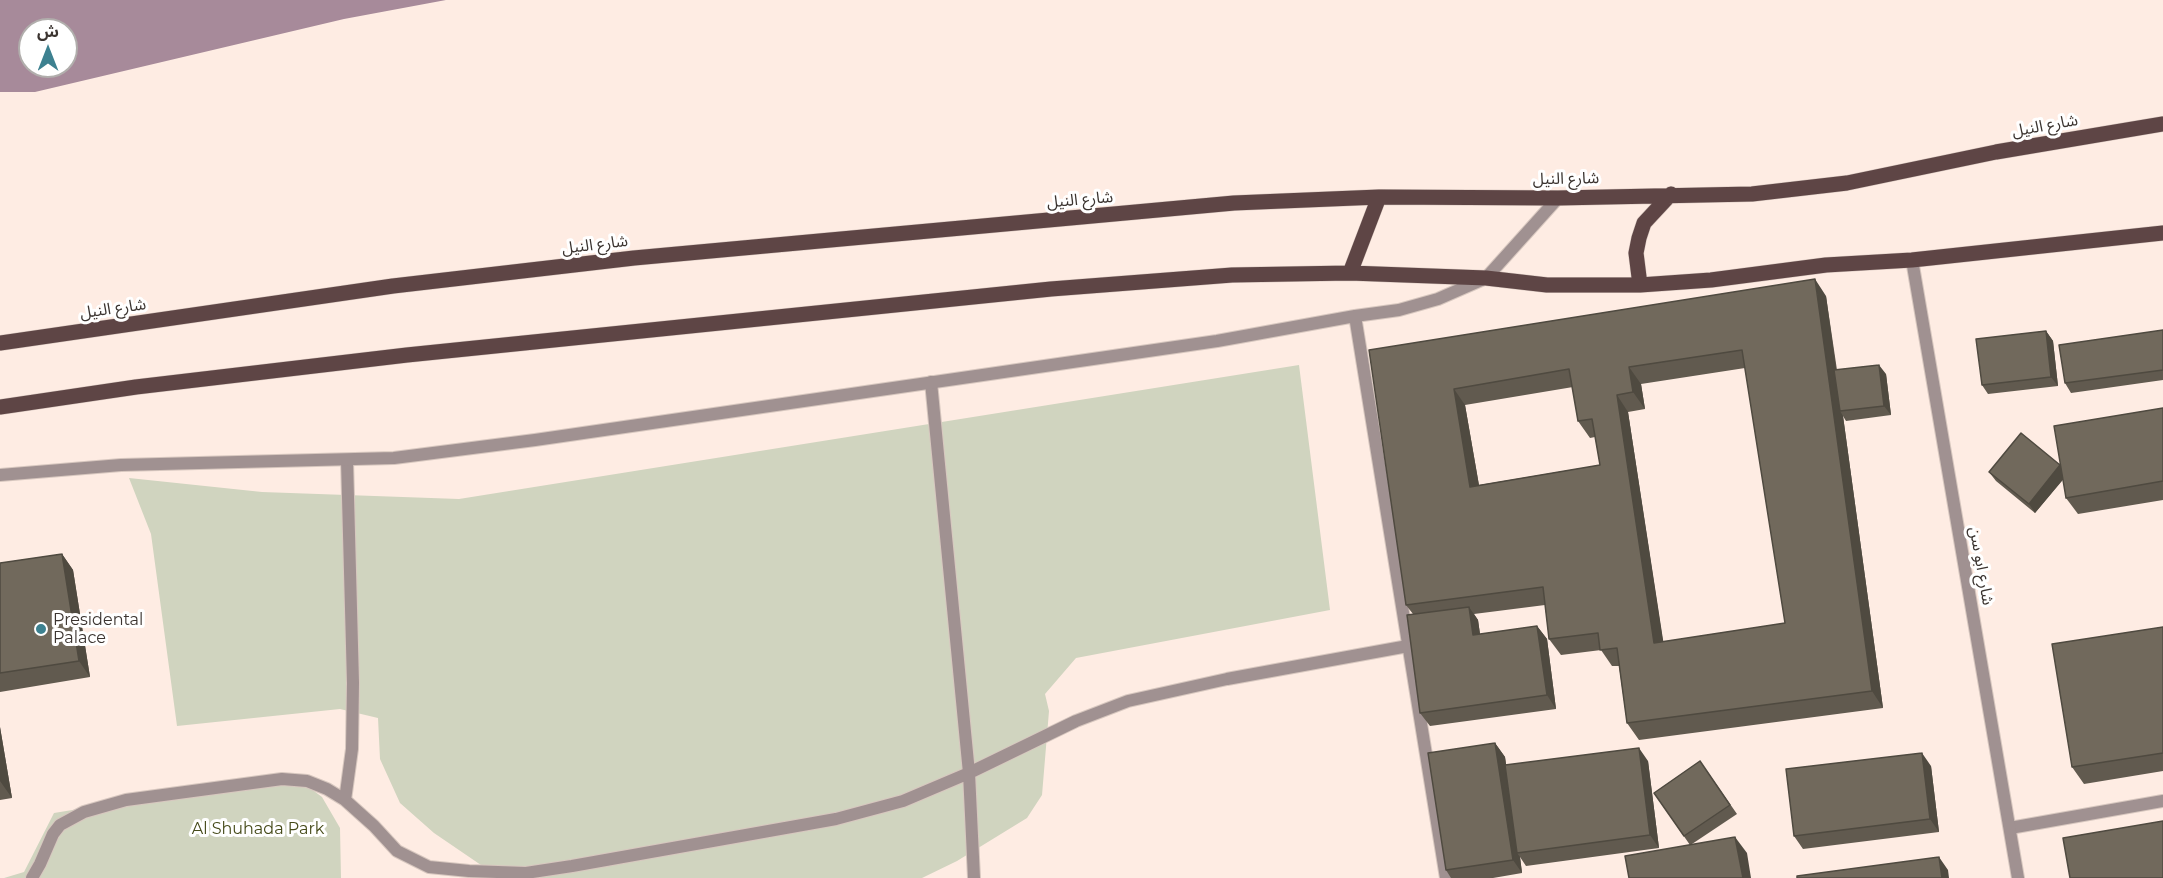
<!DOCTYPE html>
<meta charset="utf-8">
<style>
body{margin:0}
#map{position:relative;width:2163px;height:878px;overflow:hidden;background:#feece3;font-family:Montserrat,"Noto Sans Arabic",sans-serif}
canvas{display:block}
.north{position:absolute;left:18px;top:18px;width:60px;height:60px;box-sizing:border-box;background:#fff;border:2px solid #b1aeac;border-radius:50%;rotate:0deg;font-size:16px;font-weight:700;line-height:24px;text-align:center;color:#3b3430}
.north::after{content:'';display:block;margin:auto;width:21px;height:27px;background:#3d8190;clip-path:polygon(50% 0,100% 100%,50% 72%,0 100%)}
</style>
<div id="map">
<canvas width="2163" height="878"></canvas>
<div class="north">ش</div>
</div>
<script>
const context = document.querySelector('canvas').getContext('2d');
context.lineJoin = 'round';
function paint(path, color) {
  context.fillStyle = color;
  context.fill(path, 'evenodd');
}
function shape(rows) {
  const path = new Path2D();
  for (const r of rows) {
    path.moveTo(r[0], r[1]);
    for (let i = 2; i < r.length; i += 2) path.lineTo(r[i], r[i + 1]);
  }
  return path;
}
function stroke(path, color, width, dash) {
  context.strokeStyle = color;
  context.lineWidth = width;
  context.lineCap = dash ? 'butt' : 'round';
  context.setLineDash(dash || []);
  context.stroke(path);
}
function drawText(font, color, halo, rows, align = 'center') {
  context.font = font + ' Montserrat,"Noto Sans Arabic",sans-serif';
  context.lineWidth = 6;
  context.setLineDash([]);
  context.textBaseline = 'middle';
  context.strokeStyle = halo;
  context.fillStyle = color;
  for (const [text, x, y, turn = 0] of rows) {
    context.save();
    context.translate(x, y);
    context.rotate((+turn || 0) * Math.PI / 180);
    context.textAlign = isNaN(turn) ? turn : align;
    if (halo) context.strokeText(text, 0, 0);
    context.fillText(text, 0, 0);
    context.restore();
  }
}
const green = shape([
 [1299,365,1330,610,1076,658,1045,694,1049,711,1042,795,1027,818,957,861,922,878,500,878,434,833,400,803,380,759,378,718,340,709,177,726,151,534,129,478,262,492,459,499],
 [256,780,302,782,322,797,340,828,341,878,4,878,24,872,54,813]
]);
const water = shape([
 [0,0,446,0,344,19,35,92,0,92],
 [30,30,66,30,66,66,30,66]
]);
const service = shape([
 [931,382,969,773,974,878],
 [345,800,352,749,353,683,347,460],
 [2010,828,2163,801],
 [32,878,40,864,53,834,60,825,84,812,126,800,282,779,307,781,327,789,345,800,374,826,397,851,429,867,469,871,526,873,572,866,836,819,903,801,969,773,1076,721,1128,701,1227,679,1408,646]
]);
const minor = shape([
 [1912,260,2018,878],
 [1355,316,1446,878],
 [0,475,121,465,394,458,535,440,1217,341,1355,316,1399,310,1438,299,1486,278,1558,198]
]);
const primary = shape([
 [1350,273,1379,197],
 [1640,285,1636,253,1639,238,1644,223,1671,194],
 [0,343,393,286,634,258,1234,203,1379,197,1558,198,1752,194,1847,183,1996,152,2163,124],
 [0,407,136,387,407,355,1051,289,1232,275,1350,273,1486,278,1547,285,1640,285,1711,280,1826,265,1912,260,2163,233]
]);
const wall = shape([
 [1826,296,1837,370,1886,374,1891,415,1846,421,1843,416,1883,708,1639,740,1627,723,1619,666,1612,666,1601,650,1561,655,1549,639,1545,605,1474,614,1478,620,1480,634,1537,626,1547,639,1556,709,1430,726,1420,713,1413,614,1406,605,1369,350],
 [1745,368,1785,623,1663,642,1628,412,1645,409,1641,384],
 [1573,387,1578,421,1590,438,1595,437,1600,465,1479,485,1465,405],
 [2163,330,2163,380,2071,393,2065,383],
 [2046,331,2053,341,2058,386,1988,394,1982,385],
 [2163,408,2163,500,2078,514,2066,498,2063,479,2035,513,1996,481,1989,472,2060,465],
 [62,554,73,570,90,677,0,692,0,563],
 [2163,627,2163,771,2084,784,2072,767],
 [0,727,12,798,0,800],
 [1495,743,1505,757,1506,765,1648,761,1659,848,1526,866,1520,857,1522,873,1493,878,1451,878,1446,870],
 [1700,761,1737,814,1692,844,1747,853,1690,845,1654,793],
 [1931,766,1939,832,1803,849,1794,836]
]);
const shadedWall = shape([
 [1815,279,1826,296,1842,411,1840,411,1843,416,1883,708,1872,691],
 [2046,331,2053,341,2058,386,2051,377],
 [1879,365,1886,374,1891,415,1884,406],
 [1629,367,1641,384,1645,409,1633,392],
 [1454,389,1465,405,1482,503,1470,487],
 [1617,395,1628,412,1666,659,1654,643],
 [2060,465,2067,475,2035,513,2029,504],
 [62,554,73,570,90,677,79,661],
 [1469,607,1478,620,1482,648,1473,635],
 [1537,626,1547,639,1556,709,1547,695],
 [0,727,12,798,0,781],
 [1495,743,1505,757,1519,852,1517,853,1520,857,1522,873,1513,860],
 [1639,748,1648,761,1659,848,1650,835],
 [1922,753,1931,766,1939,832,1930,819],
 [1735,837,1747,853,1751,878,1743,878],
 [1939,857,1948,870,1949,878,1942,878]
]);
const building = shape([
 [1815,279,1872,691,1627,723,1617,648,1600,650,1598,633,1549,639,1543,587,1406,605,1369,350,1815,279],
 [1742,350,1785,623,1654,643,1617,395,1633,392,1629,367,1742,350],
 [1569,369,1578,421,1592,419,1600,465,1470,487,1454,389,1569,369],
 [2163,330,2163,370,2065,383,2059,345,2163,330],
 [2046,331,2051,377,1982,385,1976,339,2046,331],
 [1879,365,1884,406,1840,411,1834,370,1879,365],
 [2163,408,2163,481,2066,498,2054,426,2163,408],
 [2021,433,2060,465,2029,504,1989,472,2021,433],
 [62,554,79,661,0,673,0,563,62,554],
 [1469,607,1473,635,1537,626,1547,695,1420,713,1407,615,1469,607],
 [2163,627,2163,753,2072,767,2052,644,2163,627],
 [1495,743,1513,860,1446,870,1428,753,1495,743],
 [1639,748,1650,835,1517,853,1505,765,1639,748],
 [1922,753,1930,819,1794,836,1786,769,1922,753],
 [1700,761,1730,805,1684,836,1654,793,1700,761],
 [2163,821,2163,878,2070,878,2063,838,2163,821],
 [1735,837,1743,878,1629,878,1625,856,1735,837],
 [1939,857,1942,878,1797,878,1797,876,1939,857]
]);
const markers = [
 [41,629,6,"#3d8190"]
];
const streetNames = [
 ["شارع النيل",2045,126,-10],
 ["شارع النيل",1566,179,-1],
 ["شارع النيل",1080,200,-5],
 ["شارع النيل",595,245,-7],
 ["شارع النيل",113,309,-8],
 ["شارع ابو سن",1981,566,80]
];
const poiNames = [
 ["Presidental",53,620],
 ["Palace",53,638]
];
const parkNames = [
 ["Al Shuhada Park",258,829]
];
paint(green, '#d0d4bf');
paint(water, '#a78a9a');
stroke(service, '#d7c7bf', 14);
stroke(minor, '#d7c7bf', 14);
stroke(primary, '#d7c7bf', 16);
stroke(service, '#a09191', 12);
stroke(minor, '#a09191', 12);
stroke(primary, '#5e4545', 15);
paint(wall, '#615a4f');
paint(shadedWall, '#4f4a40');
paint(building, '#71695c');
stroke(building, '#4f4a40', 1.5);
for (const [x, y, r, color] of markers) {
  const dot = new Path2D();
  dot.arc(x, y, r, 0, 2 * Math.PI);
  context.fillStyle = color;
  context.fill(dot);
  stroke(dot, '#fff', 2);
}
drawText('16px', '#3b3430', '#fff', streetNames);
drawText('16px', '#3b3430', '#fff', poiNames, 'left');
drawText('16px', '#454a19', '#fff', parkNames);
</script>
